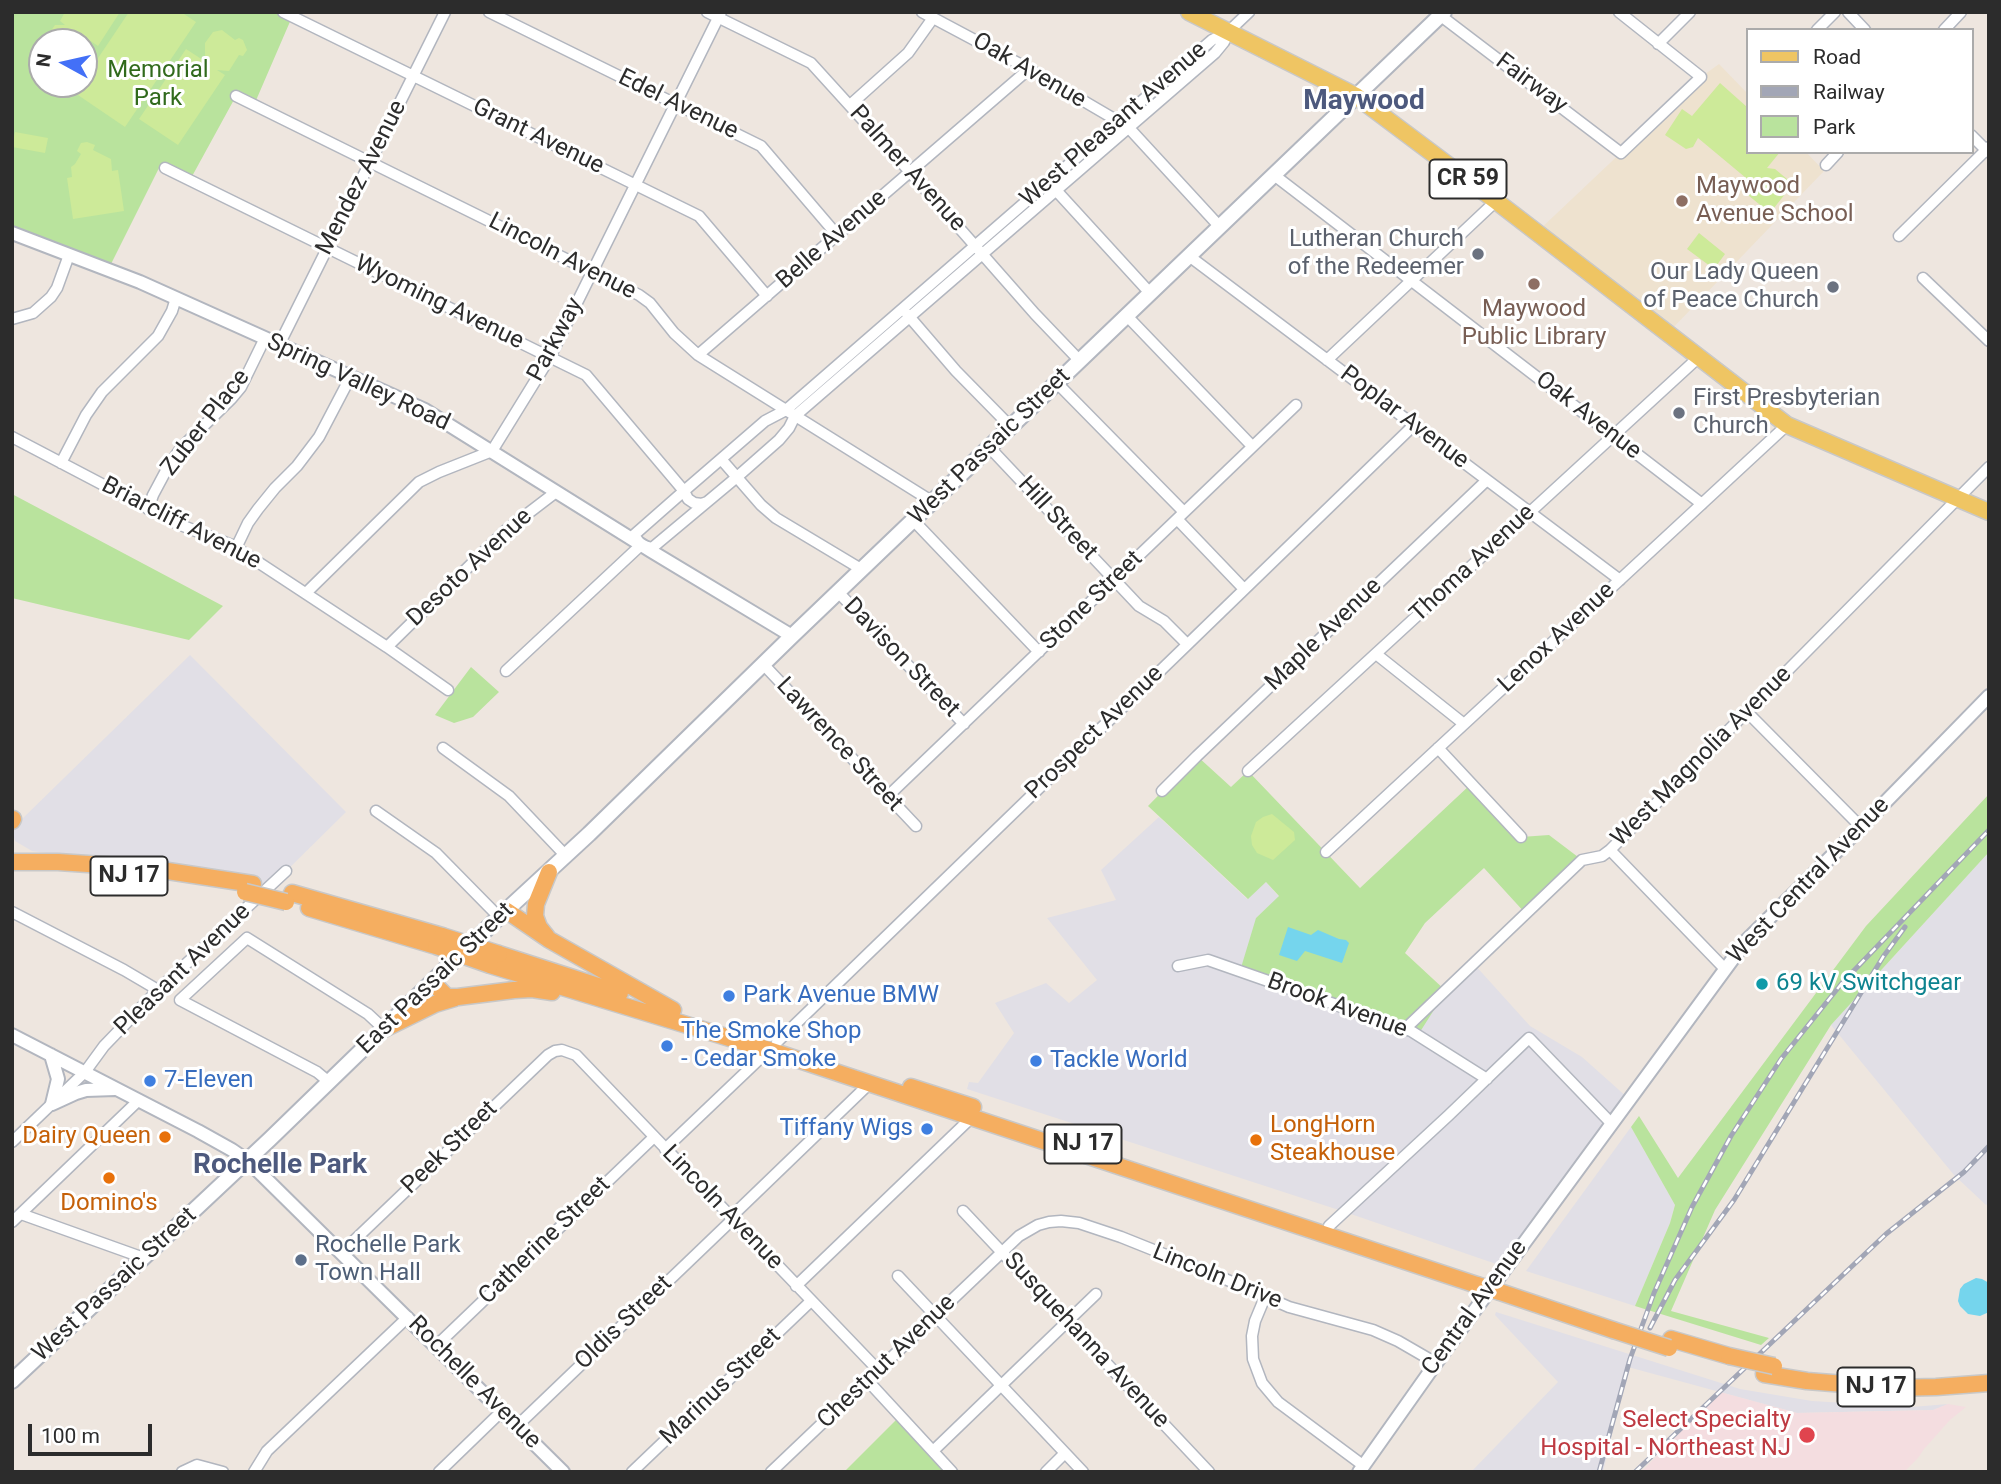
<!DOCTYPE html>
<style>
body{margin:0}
#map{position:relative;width:2001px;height:1484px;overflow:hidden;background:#eee6df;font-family:Roboto,sans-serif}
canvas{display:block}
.frame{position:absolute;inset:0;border:14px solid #2c2c2c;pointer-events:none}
.legend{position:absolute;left:1746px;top:28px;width:228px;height:126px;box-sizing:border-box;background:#fff;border:2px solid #ababab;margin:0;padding:9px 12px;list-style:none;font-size:21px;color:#2c2c2c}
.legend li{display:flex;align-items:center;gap:14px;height:35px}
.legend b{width:35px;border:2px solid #ababab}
.north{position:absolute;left:28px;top:28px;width:70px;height:70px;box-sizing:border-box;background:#fff;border:2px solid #ababab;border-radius:50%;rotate:278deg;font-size:19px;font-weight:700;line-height:28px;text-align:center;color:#2c2c2c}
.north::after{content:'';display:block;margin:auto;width:24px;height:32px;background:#4370f7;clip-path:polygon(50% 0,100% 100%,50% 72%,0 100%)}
.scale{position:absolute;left:28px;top:1424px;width:124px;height:32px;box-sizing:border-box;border:4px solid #2c2c2c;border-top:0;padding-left:9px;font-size:21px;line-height:24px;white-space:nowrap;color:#2c2c2c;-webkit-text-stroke:5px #fff;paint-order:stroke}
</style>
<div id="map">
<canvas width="2001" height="1484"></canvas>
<div class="frame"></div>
<ul class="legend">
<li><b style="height:9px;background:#efc563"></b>Road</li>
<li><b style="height:9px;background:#a2a6b6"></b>Railway</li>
<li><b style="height:19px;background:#b9e39d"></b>Park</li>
</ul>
<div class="north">N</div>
<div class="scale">100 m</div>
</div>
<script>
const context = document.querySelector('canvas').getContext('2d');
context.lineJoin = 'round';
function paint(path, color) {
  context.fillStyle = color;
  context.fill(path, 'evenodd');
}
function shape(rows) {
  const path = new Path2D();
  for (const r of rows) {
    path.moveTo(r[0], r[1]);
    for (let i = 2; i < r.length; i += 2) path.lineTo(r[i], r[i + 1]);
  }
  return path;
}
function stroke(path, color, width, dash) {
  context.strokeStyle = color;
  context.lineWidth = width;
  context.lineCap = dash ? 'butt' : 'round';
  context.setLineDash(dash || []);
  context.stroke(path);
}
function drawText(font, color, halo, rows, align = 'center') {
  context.font = font + ' Roboto,sans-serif';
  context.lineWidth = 6;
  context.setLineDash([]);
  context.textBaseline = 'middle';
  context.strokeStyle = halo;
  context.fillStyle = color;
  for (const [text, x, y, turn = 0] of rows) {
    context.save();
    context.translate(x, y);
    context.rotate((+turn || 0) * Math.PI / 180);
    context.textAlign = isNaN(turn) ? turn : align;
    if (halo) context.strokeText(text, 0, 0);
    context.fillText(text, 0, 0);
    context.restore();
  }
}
const industrial = shape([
 [190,655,346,812,272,885,32,851,15,841,13,833,21,820],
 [1159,817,1247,899,1266,882,1279,897,1256,918,1446,991,1474,964,1530,1026,1582,1057,1628,1098,1505,1267,1345,1212,967,1089,969,1082,978,1083,1014,1033,995,1003,1046,983,1069,1003,1097,980,1047,918,1116,900,1101,870],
 [1989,852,1989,1203,1986,1205,1954,1175,1831,1025],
 [1631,1127,1675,1205,1670,1223,1635,1306,1526,1271],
 [1496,1312,1740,1389,1812,1401,1912,1407,1948,1404,1933,1410,1797,1413,1628,1367,1603,1472,1471,1472,1558,1382,1495,1315]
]);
const education = shape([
 [1719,64,1747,93,1747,152,1806,152,1824,171,1668,333,1537,232,1701,77]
]);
const medical = shape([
 [1720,1392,1797,1413,1933,1410,1948,1404,1966,1407,1950,1420,1924,1449,1918,1458,1904,1472,1641,1472]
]);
const green = shape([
 [13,12,283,12,292,17,254,105,236,96,190,180,161,164,108,270,12,233],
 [42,42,84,42,84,84,42,84],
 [12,494,223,606,189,640,12,598],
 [471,667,499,692,473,717,454,723,435,715],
 [1197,756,1231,787,1248,771,1360,888,1471,784,1521,837,1549,835,1582,860,1526,914,1484,868,1425,923,1405,953,1446,991,1418,1035,1240,971,1256,918,1279,896,1266,882,1248,899,1148,806],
 [1989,794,1989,852,1831,1025,1715,1210,1671,1311,1769,1338,1761,1345,1635,1306,1670,1223,1675,1205,1631,1127,1639,1116,1678,1178,1866,926],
 [900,1416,952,1472,844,1472]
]);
const pitch = shape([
 [65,12,120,12,98,46,80,34,84,42,43,42,55,25,65,25,60,21],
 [129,12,181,12,196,22,125,127,75,93,81,84,84,84,84,42,88,54,86,76],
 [222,30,235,40,239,38,243,40,247,50,243,56,239,55,229,71,217,70,225,75,178,145,139,119,186,49,209,64,205,57,205,43,213,32],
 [1720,83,1747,107,1747,152,1780,152,1767,168,1775,169,1793,184,1770,213,1743,191,1746,178,1698,138,1693,147,1686,149,1665,135,1682,109,1692,116],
 [15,132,48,138,45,153,12,147],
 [87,142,95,145,93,150,111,159,112,171,118,170,124,211,73,219,67,178,72,177,71,167,75,164,81,154,77,151,81,143],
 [1699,233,1725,254,1714,269,1687,249],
 [1272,814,1294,832,1295,840,1273,860,1257,853,1252,845,1251,836,1256,822,1263,817]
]);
const water = shape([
 [1288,927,1311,935,1318,930,1339,939,1346,940,1349,943,1342,963,1305,951,1297,961,1279,955],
 [1976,1278,1982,1279,1989,1283,1989,1312,1980,1316,1968,1314,1960,1306,1958,1301,1960,1289,1964,1284]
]);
const minor = shape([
 [283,12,699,216,767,296],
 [489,12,761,146,837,235],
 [707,12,811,63,910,172,1035,314,1080,361],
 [922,12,1029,69,1128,127,1220,227],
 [1848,12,1865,30],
 [1441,16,1621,153,1701,77,1619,12],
 [1817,30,1835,12],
 [1944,30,1961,12],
 [1228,32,1212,40,786,410,765,421,684,491,634,535,641,545,652,548,737,477,779,440,789,428,795,416,1215,53,1224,42,1229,31,1249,12],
 [1658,44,1690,12],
 [236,96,639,295,650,303,674,333,698,355,933,502],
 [850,105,908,53,933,18],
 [1971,135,1988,152],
 [1826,165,1838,152],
 [165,168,586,375,684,491,688,499,694,503,702,504,707,502],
 [1274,175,1702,504],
 [1053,187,1150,293],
 [1899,236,1989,147],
 [1189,256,1620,580],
 [1923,278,1989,341],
 [907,314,956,371,1011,427],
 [1127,316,1252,446],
 [12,319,33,313,51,297,57,288,69,255],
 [279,345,445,12],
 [698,355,1029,69],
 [1327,360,1496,201],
 [1057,383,1184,512],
 [12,437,178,524,232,545,387,647,448,690],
 [990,448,1139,606,1164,621,1187,644],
 [721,459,761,505,776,518,861,569],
 [61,463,86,415,102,392,158,336,172,311,176,298],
 [148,509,153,495,169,465,181,448,231,399,241,387,265,338],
 [1177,519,1244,589],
 [914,521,1039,652],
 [236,548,248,523,258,509,275,488,297,466,319,437,351,376],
 [838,592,964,724],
 [306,593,419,482,439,472,492,451,550,357,721,12],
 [387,647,505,531,556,492],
 [1376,654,1464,724],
 [763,664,916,826],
 [506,671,641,545],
 [1747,712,1861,827],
 [443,748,509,796,566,856],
 [1438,748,1521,837],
 [1248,771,1699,357],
 [1162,791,1197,756,1487,480],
 [888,796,1296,405],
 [376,811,436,853,499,917],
 [1610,850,1725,969],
 [1326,852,1787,425],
 [12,912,124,970,158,990],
 [1178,966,1208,960,1411,1031,1487,1079],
 [1405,1029,1582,860,1602,856,1610,850,1989,467],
 [777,1042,1414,425],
 [329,1082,317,1072,180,1000,247,938,368,1014,384,1029],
 [12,1142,85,1072,104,1046,158,990,286,871],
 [665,1149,769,1050],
 [963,1211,1209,1472],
 [21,1214,144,1258],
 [730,1218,869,1084],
 [12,1222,139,1100],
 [1329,1226,1449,1115,1529,1038,1611,1123],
 [341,1253,548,1055,555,1051,562,1050,576,1055,879,1371],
 [898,1276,1083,1472],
 [796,1286,971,1118],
 [1265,1297,1255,1321,1252,1336,1253,1359,1262,1383,1278,1402,1364,1466],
 [436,1346,654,1137],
 [868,1381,952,1472],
 [517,1426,732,1220],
 [933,1451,1096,1294],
 [182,1472,197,1465,223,1472],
 [254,1472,267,1451,408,1317],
 [439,1472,502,1411],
 [632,1472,811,1301],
 [771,1472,1019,1236,1038,1225,1049,1222,1061,1221,1079,1223,1121,1237,1216,1275,1289,1307,1373,1330,1398,1341,1436,1363],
 [1046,1472,1065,1453]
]);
const tertiary = shape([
 [12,233,140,282,425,410,651,551,792,636],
 [12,1035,198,1131,232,1150,248,1161,563,1472],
 [51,1055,58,1079,52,1104],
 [52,1104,76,1093,86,1090,115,1089],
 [1359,1472,1436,1363,1746,941,1861,827,1989,696]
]);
const secondary = shape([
 [12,1381,270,1139,499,917,589,834,792,636,1444,12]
]);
const primary = shape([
 [1189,12,1356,96,1496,201,1787,425,1989,512]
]);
const trunk = shape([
 [12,821,13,819],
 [12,862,58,862,148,868,253,884],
 [292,893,442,936],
 [309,908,436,946],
 [507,911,548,939,673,1010],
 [547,937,539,927,535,916,536,904,549,872],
 [499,954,620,993],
 [490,965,769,1050,1477,1285],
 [435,980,437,987,447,997,458,997,514,990,532,989,552,992],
 [384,1029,435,1004,455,998],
 [911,1087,973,1107],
 [1500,1292,1613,1330],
 [1671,1339,1729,1356],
 [1764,1374,1807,1381,1894,1388,1936,1387,1989,1383]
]);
const rail = shape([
 [1650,1328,1675,1280,1734,1200,1883,957,1905,927],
 [1599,1472,1630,1359,1654,1293,1692,1207,1731,1136,1781,1059,1842,983,1989,830],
 [1635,1472,1886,1234,1964,1172,1989,1146]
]);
const trunkBridge = shape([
 [245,892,286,902],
 [442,936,499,954],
 [436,946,490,965],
 [1477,1285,1500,1292],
 [1613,1330,1669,1348],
 [1729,1356,1774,1366]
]);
const markers = [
 [1682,201,7,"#8d6e63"],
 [1478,254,7,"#6b7280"],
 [1534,284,7,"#8d6e63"],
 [1833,287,7,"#6b7280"],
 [1679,413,7,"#6b7280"],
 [1762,984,7,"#0f9aa8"],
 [729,996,7,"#3f7fe0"],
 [667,1046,7,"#3f7fe0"],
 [1036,1061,7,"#3f7fe0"],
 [150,1081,7,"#3f7fe0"],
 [927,1129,7,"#3f7fe0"],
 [165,1137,7,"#e8710a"],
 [1256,1140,7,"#e8710a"],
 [109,1178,7,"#e8710a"],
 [301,1260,7,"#5c6f8a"],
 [1807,1435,9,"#e0444e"]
];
const shields = [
 [1468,179,77],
 [129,876,77],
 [1083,1144,77],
 [1876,1387,77]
];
const shieldNames = [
 ["CR 59",1468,179],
 ["NJ 17",129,876],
 ["NJ 17",1083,1144],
 ["NJ 17",1876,1387]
];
const parkNames = [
 ["Memorial",158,71],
 ["Park",158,99]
];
const streetNames = [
 ["Oak Avenue",1029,71,30],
 ["Fairway",1531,84,37],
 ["Edel Avenue",678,105,26],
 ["West Pleasant Avenue",1114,125,-41],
 ["Grant Avenue",538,137,26],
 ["Palmer Avenue",907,169,48],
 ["Mendez Avenue",362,178,-63],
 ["Belle Avenue",832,240,-41],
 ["Lincoln Avenue",562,257,27],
 ["Wyoming Avenue",439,303,26],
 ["Parkway",556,340,-62],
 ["Spring Valley Road",358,383,25],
 ["Oak Avenue",1588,416,38],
 ["Poplar Avenue",1404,418,37],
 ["Zuber Place",206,423,-52],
 ["West Passaic Street",990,447,-44],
 ["Hill Street",1057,519,47],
 ["Briarcliff Avenue",181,524,27],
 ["Thoma Avenue",1473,564,-43],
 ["Desoto Avenue",470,568,-43],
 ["Stone Street",1092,601,-44],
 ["Maple Avenue",1324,635,-44],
 ["Lenox Avenue",1557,638,-43],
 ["Davison Street",901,658,46],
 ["Prospect Avenue",1095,733,-44],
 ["Lawrence Street",839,745,47],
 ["West Magnolia Avenue",1702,757,-45],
 ["West Central Avenue",1809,881,-46],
 ["Pleasant Avenue",183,970,-44],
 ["East Passaic Street",436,979,-44],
 ["Brook Avenue",1337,1006,20],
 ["Peek Street",450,1148,-44],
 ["Lincoln Avenue",722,1208,46],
 ["Catherine Street",545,1241,-44],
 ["Lincoln Drive",1217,1277,22],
 ["West Passaic Street",115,1285,-43],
 ["Central Avenue",1475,1308,-54],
 ["Oldis Street",624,1323,-44],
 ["Susquehanna Avenue",1086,1341,47],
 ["Chestnut Avenue",887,1362,-44],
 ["Rochelle Avenue",474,1383,45],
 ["Marinus Street",721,1387,-44]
];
const educationNames = [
 ["Maywood",1696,187],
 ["Avenue School",1696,215],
 ["Maywood",1534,310,"center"],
 ["Public Library",1534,338,"center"]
];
const worshipNames = [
 ["Lutheran Church",1464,240],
 ["of the Redeemer",1464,268],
 ["Our Lady Queen",1819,273],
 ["of Peace Church",1819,301],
 ["First Presbyterian",1693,399,"left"],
 ["Church",1693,427,"left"]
];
const cultureNames = [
 ["69 kV Switchgear",1776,984]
];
const shopNames = [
 ["Park Avenue BMW",743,996],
 ["The Smoke Shop",681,1032],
 ["- Cedar Smoke",681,1060],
 ["Tackle World",1050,1061],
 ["7-Eleven",164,1081],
 ["Tiffany Wigs",913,1129,"right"]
];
const foodNames = [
 ["LongHorn",1270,1126],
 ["Steakhouse",1270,1154],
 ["Dairy Queen",151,1137,"right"],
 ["Domino's",109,1204,"center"]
];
const serviceNames = [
 ["Rochelle Park",315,1246],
 ["Town Hall",315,1274]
];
const healthNames = [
 ["Select Specialty",1791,1421],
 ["Hospital - Northeast NJ",1791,1449]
];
const quarterNames = [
 ["Maywood",1364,102],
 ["Rochelle Park",280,1166]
];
paint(industrial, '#e1dfe6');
paint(education, '#eee2cf');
paint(medical, '#f4dde0');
paint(green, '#b9e39d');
paint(pitch, '#cdea99');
paint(water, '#75d5ed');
stroke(minor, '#b2b6bf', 13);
stroke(tertiary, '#b2b6bf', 16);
stroke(secondary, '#b2b6bf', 18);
stroke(primary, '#c8c8c8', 19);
stroke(trunk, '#c8c8c8', 19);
stroke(minor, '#fff', 10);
stroke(tertiary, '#fff', 12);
stroke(secondary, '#fff', 14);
stroke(primary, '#efc563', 16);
stroke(trunk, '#f5ae60', 16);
stroke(rail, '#a2a6b6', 5);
stroke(rail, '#fff', 2.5, [8]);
stroke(trunkBridge, '#c8c8c8', 19, []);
stroke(trunkBridge, '#f5ae60', 16);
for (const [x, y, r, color] of markers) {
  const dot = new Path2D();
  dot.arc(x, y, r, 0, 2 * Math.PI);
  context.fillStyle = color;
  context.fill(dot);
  stroke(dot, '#fff', 2.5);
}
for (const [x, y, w] of shields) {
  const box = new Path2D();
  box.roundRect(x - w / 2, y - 19.5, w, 39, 5);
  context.fillStyle = '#fff';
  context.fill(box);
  stroke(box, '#2c2c2c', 2);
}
drawText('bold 23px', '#2c2c2c', null, shieldNames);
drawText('24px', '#316a1c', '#fff', parkNames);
drawText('24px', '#2c2c2c', '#fff', streetNames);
drawText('24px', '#785e54', '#fff', educationNames, 'left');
drawText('24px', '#5b616d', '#fff', worshipNames, 'right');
drawText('24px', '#0d838f', '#fff', cultureNames, 'left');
drawText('24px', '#366cbe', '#fff', shopNames, 'left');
drawText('24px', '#c56008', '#fff', foodNames, 'left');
drawText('24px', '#4e5e75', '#fff', serviceNames, 'left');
drawText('24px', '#be3a42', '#fff', healthNames, 'right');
drawText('bold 28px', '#4d597d', '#fff', quarterNames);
</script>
